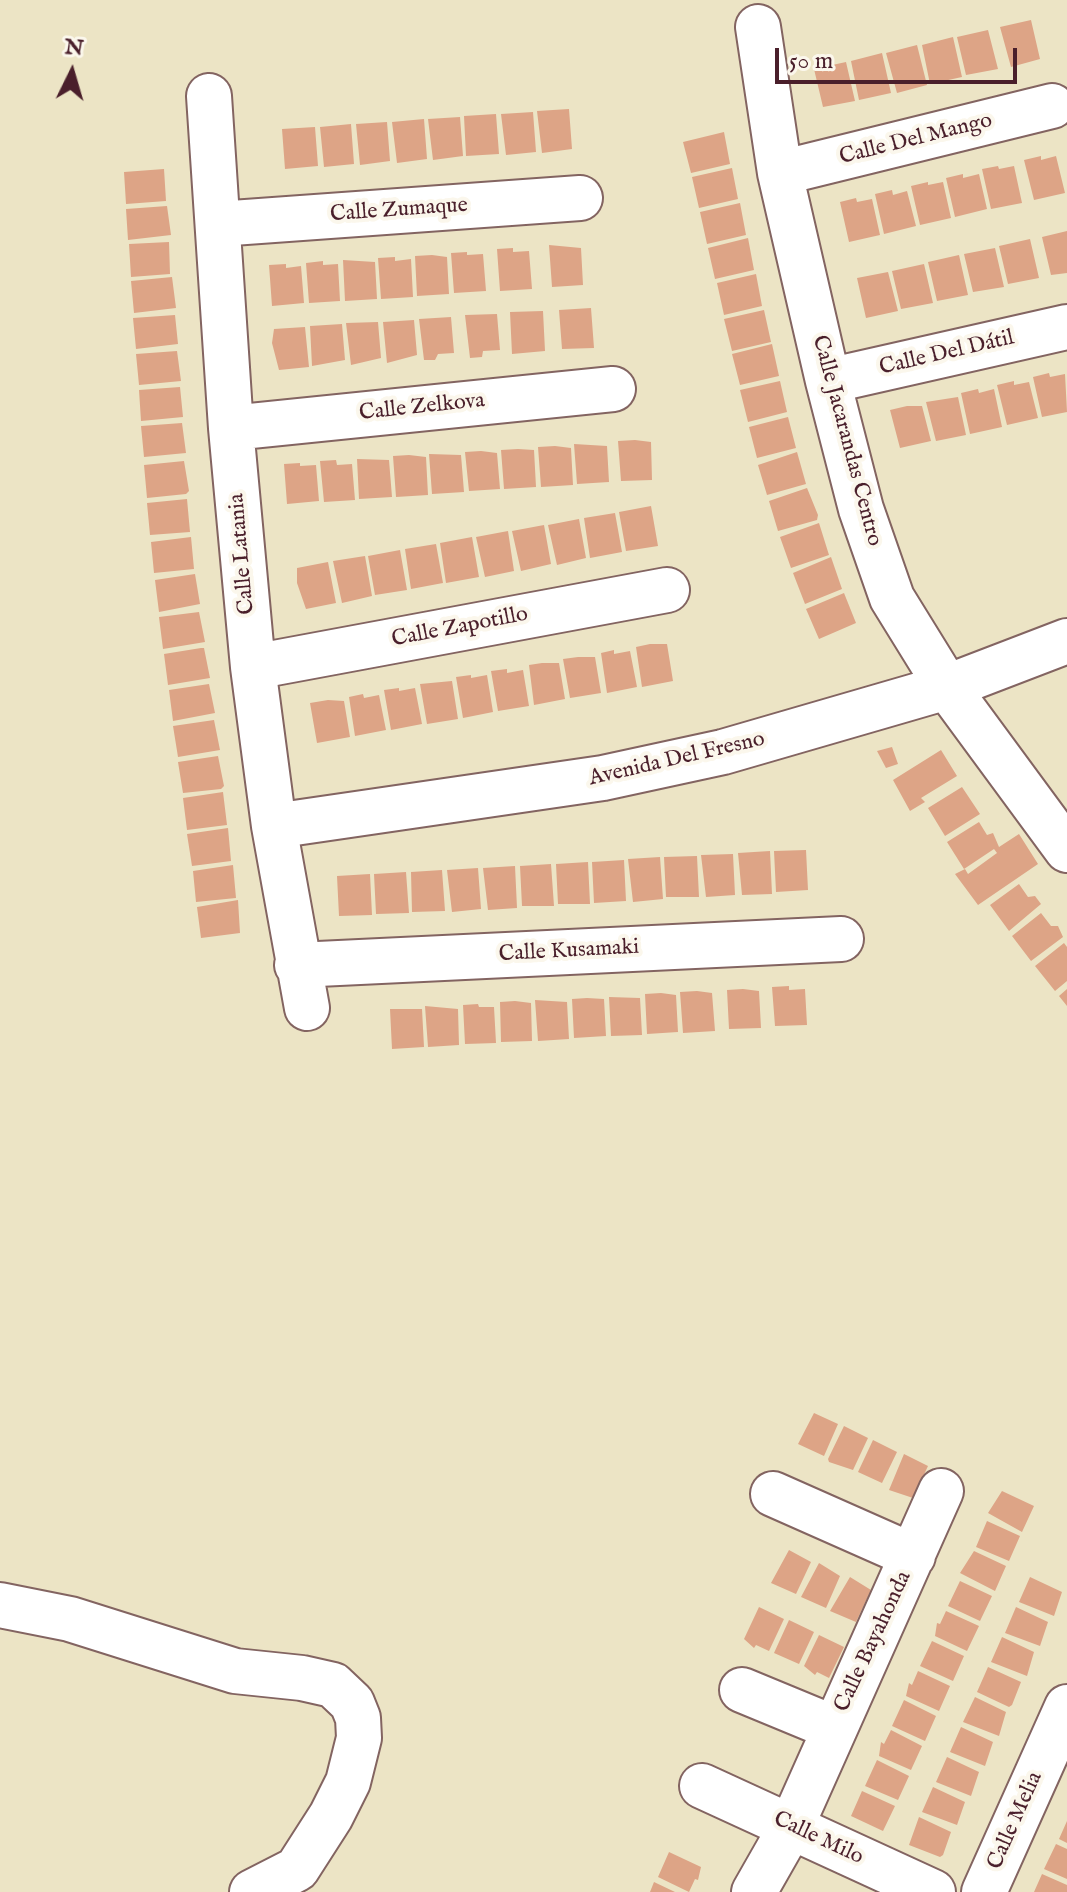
<!DOCTYPE html>
<meta charset="utf-8">
<style>
body{margin:0}
#map{position:relative;width:1067px;height:1892px;overflow:hidden;background:#ece4c5;font-family:"IM FELL English",serif}
canvas{display:block}
.north{position:absolute;left:32px;top:32px;width:80px;height:80px;-webkit-text-stroke:6px #fbf7ec;paint-order:stroke;rotate:5deg;font-size:22px;font-weight:700;line-height:32px;text-align:center;color:#4a1f2b}
.north::after{content:'';display:block;margin:auto;width:28px;height:36px;background:#4a1f2b;clip-path:polygon(50% 0,100% 100%,50% 72%,0 100%)}
.scale{position:absolute;left:775px;top:48px;width:242px;height:36px;box-sizing:border-box;border:4px solid #4a1f2b;border-top:0;padding-left:10px;font-size:24px;line-height:28px;white-space:nowrap;color:#4a1f2b;-webkit-text-stroke:6px #fbf7ec;paint-order:stroke}
</style>
<div id="map">
<canvas width="1067" height="1892"></canvas>
<div class="north">N</div>
<div class="scale">50 m</div>
</div>
<script>
const context = document.querySelector('canvas').getContext('2d');
context.lineJoin = 'round';
function paint(path, color) {
  context.fillStyle = color;
  context.fill(path, 'evenodd');
}
function shape(rows) {
  const path = new Path2D();
  for (const r of rows) {
    path.moveTo(r[0], r[1]);
    for (let i = 2; i < r.length; i += 2) path.lineTo(r[i], r[i + 1]);
  }
  return path;
}
function stroke(path, color, width, dash) {
  context.strokeStyle = color;
  context.lineWidth = width;
  context.lineCap = dash ? 'butt' : 'round';
  context.setLineDash(dash || []);
  context.stroke(path);
}
function drawText(font, color, halo, rows, align = 'center') {
  context.font = font + ' "IM FELL English",serif';
  context.lineWidth = 8;
  context.setLineDash([]);
  context.textBaseline = 'middle';
  context.strokeStyle = halo;
  context.fillStyle = color;
  for (const [text, x, y, turn = 0] of rows) {
    context.save();
    context.translate(x, y);
    context.rotate((+turn || 0) * Math.PI / 180);
    context.textAlign = isNaN(turn) ? turn : align;
    if (halo) context.strokeText(text, 0, 0);
    context.fillText(text, 0, 0);
    context.restore();
  }
}
const building = shape([
 [1031,20,1040,59,1011,67,1000,27],
 [988,30,998,69,966,75,957,37],
 [953,37,962,77,930,84,922,45],
 [917,45,927,85,897,93,886,53],
 [882,53,891,93,859,100,851,61],
 [846,62,855,101,823,107,814,69],
 [569,109,572,149,542,153,537,111],
 [533,112,536,152,506,155,501,114],
 [496,114,499,154,466,156,464,116],
 [460,117,463,156,433,160,428,119],
 [424,119,427,159,397,163,392,122],
 [387,122,390,161,360,165,356,124],
 [351,124,354,164,324,167,320,127],
 [315,127,318,166,285,169,282,129],
 [724,132,730,164,691,173,683,142],
 [1041,156,1041,160,1056,156,1065,193,1034,200,1024,160],
 [998,166,999,169,1014,166,1022,203,991,209,982,169],
 [732,168,738,199,699,208,692,177],
 [164,169,166,201,126,204,124,172],
 [963,174,963,178,979,174,987,209,955,217,946,178],
 [928,182,928,185,943,182,951,218,920,225,911,186],
 [892,190,893,195,907,191,916,226,884,234,875,194],
 [856,198,857,202,872,199,880,235,849,242,840,202],
 [740,203,746,235,707,244,700,212],
 [167,206,171,235,128,240,126,209],
 [1067,231,1067,273,1051,275,1042,237],
 [748,238,754,270,715,279,708,248],
 [1030,239,1039,278,1008,284,999,246],
 [169,242,170,274,131,277,129,244],
 [549,245,581,248,583,285,552,287],
 [513,248,513,252,529,251,532,289,500,291,497,249],
 [995,248,1004,287,973,292,964,254],
 [467,252,467,255,483,254,486,291,454,293,451,253],
 [432,255,447,257,449,294,417,296,415,256],
 [959,255,968,295,937,301,928,262],
 [395,257,395,261,411,259,413,297,381,299,378,258],
 [343,260,375,262,377,299,345,301],
 [323,261,323,265,338,264,340,301,309,303,306,263],
 [286,264,286,268,301,266,304,303,272,306,269,265],
 [924,264,933,303,901,309,892,271],
 [888,272,898,311,866,318,857,278],
 [756,274,762,306,724,315,717,283],
 [172,277,176,308,134,313,131,281],
 [591,308,594,348,562,349,559,310],
 [764,310,771,342,732,351,724,319],
 [543,311,545,351,512,354,510,312],
 [497,314,500,350,483,351,482,357,470,358,465,315],
 [175,315,178,344,136,349,133,318],
 [451,317,454,353,438,354,435,360,424,360,419,319],
 [414,320,417,355,387,363,383,322],
 [378,322,381,358,351,365,346,323],
 [342,324,345,360,312,366,310,326],
 [305,327,309,367,279,370,272,343,274,329],
 [772,344,779,376,740,385,732,354],
 [177,351,181,381,139,385,136,354],
 [1049,373,1050,377,1065,374,1067,412,1042,417,1033,377],
 [780,381,787,412,748,422,740,390],
 [1014,381,1014,385,1029,382,1038,418,1007,425,997,385],
 [180,387,183,417,141,421,139,390],
 [978,389,979,393,994,389,1002,427,970,434,961,393],
 [958,397,966,435,936,441,926,402],
 [907,406,922,406,931,441,900,448,890,410],
 [788,417,796,448,757,458,749,427],
 [182,423,186,453,144,457,141,426],
 [635,440,651,442,652,480,621,481,618,441],
 [574,444,607,446,609,482,577,484],
 [555,446,571,448,573,485,541,487,538,447],
 [518,449,534,450,536,487,504,489,501,450],
 [481,451,497,453,500,489,469,491,465,452],
 [797,452,806,484,767,495,758,465],
 [429,454,461,455,464,492,432,494],
 [409,455,426,457,428,495,396,497,393,456],
 [357,459,389,460,392,497,359,499],
 [336,460,337,465,352,464,355,500,324,502,320,461],
 [184,461,189,491,186,494,147,498,144,465],
 [300,463,300,466,316,465,319,501,287,504,284,464],
 [807,488,818,515,817,520,778,531,769,501],
 [187,499,190,532,150,535,147,503],
 [651,506,658,546,626,551,619,512],
 [615,513,622,552,590,558,584,518],
 [579,519,586,558,557,565,548,525],
 [819,523,829,555,791,568,780,537],
 [544,525,551,564,521,571,512,531],
 [508,531,514,571,485,577,476,537],
 [191,537,194,569,154,573,151,542],
 [472,537,479,577,446,583,440,543],
 [436,544,443,583,411,589,405,549],
 [400,550,407,590,375,595,368,556],
 [365,556,372,596,342,603,333,561],
 [831,557,842,589,805,604,793,573],
 [328,562,336,603,306,609,297,583,297,568],
 [195,574,200,604,159,612,155,580],
 [844,593,856,623,819,639,806,609],
 [199,612,205,642,163,649,159,617],
 [650,644,667,644,673,681,642,687,636,647],
 [201,648,204,648,210,678,168,685,164,654],
 [614,650,614,654,630,651,637,687,607,693,601,653],
 [578,657,595,657,601,693,570,698,563,659],
 [542,663,559,663,565,699,534,705,529,665],
 [507,669,507,673,523,670,529,706,498,711,491,671],
 [471,675,471,678,487,675,493,712,463,718,456,677],
 [452,681,458,719,427,724,420,684],
 [209,684,215,713,173,721,169,690],
 [399,688,399,691,415,688,422,724,391,730,384,690],
 [363,694,364,698,379,695,386,730,355,736,349,697],
 [328,700,344,701,350,737,317,743,310,703],
 [214,720,220,750,178,757,173,726],
 [892,747,898,764,886,768,877,751],
 [941,750,957,776,921,798,925,802,910,811,893,780],
 [218,756,224,786,221,789,183,793,178,762],
 [962,787,980,814,945,836,928,808],
 [223,792,227,825,187,830,183,798],
 [979,822,987,835,993,833,999,847,1019,834,1038,864,978,905,955,874,965,869,968,874,997,853,994,849,964,869,947,842],
 [228,828,231,861,192,866,187,834],
 [806,850,808,890,776,892,774,851],
 [770,851,772,894,742,895,738,853],
 [733,854,735,895,706,897,701,855],
 [697,856,699,897,666,897,664,857],
 [660,857,663,899,633,902,628,859],
 [624,860,626,901,594,903,592,862],
 [588,862,590,904,558,904,556,864],
 [551,864,554,906,522,906,520,866],
 [233,865,236,898,196,902,193,871],
 [515,866,517,908,488,910,483,868],
 [478,868,481,909,452,912,447,870],
 [442,870,445,911,412,912,411,872],
 [406,872,409,913,376,914,374,874],
 [370,874,372,915,339,916,337,876],
 [1019,884,1028,897,1035,896,1041,904,1009,931,990,905],
 [238,900,240,933,201,938,197,907],
 [1041,913,1051,926,1058,926,1063,937,1031,961,1012,936],
 [1064,943,1067,947,1067,981,1055,991,1035,966],
 [789,986,789,990,805,989,807,1025,775,1026,772,987],
 [743,989,759,991,761,1028,729,1029,727,990],
 [1067,989,1067,1006,1059,996],
 [697,991,712,993,715,1031,683,1033,680,992],
 [661,993,676,995,678,1032,647,1034,645,994],
 [609,997,640,998,642,1035,611,1036],
 [587,998,604,999,606,1036,574,1038,572,999],
 [535,1000,567,1002,569,1039,538,1041],
 [515,1001,531,1003,532,1041,501,1042,500,1002],
 [478,1004,479,1007,494,1007,496,1043,465,1044,463,1005],
 [425,1006,458,1009,459,1045,428,1047],
 [390,1009,422,1009,424,1047,392,1049],
 [814,1413,838,1424,824,1456,798,1444],
 [844,1426,868,1438,853,1470,829,1462,828,1459],
 [873,1440,897,1452,882,1483,858,1472],
 [904,1454,928,1466,913,1498,889,1490],
 [1002,1491,1034,1506,1022,1532,988,1513],
 [987,1521,1020,1536,1009,1561,976,1547],
 [789,1550,811,1562,796,1594,771,1583],
 [974,1551,1006,1566,995,1591,960,1573],
 [819,1563,840,1576,826,1608,801,1597],
 [850,1577,871,1590,856,1622,830,1611],
 [1030,1577,1062,1592,1054,1616,1019,1602],
 [960,1581,992,1596,980,1621,948,1606],
 [759,1607,784,1619,769,1651,756,1645,754,1648,744,1639],
 [1016,1607,1048,1622,1040,1646,1005,1633],
 [946,1611,979,1626,967,1651,935,1636,937,1623,940,1624],
 [789,1620,814,1632,799,1664,774,1653],
 [819,1635,844,1647,829,1678,817,1672,815,1675,804,1666],
 [1002,1637,1034,1652,1027,1676,991,1662],
 [932,1641,964,1656,953,1681,920,1666],
 [988,1667,1021,1682,1012,1705,1009,1707,977,1692],
 [918,1671,950,1686,939,1711,906,1696,909,1683,912,1685],
 [975,1697,1006,1712,999,1736,963,1722],
 [904,1700,936,1716,925,1741,892,1726],
 [961,1727,993,1742,985,1766,950,1752],
 [891,1730,922,1746,911,1770,879,1756,881,1742,884,1744],
 [947,1757,979,1772,971,1796,936,1782],
 [877,1760,909,1776,898,1800,865,1786],
 [933,1787,965,1802,957,1825,922,1812],
 [862,1791,895,1806,883,1831,851,1816],
 [919,1817,951,1832,943,1855,940,1857,909,1845],
 [1067,1821,1067,1843,1059,1839],
 [1056,1844,1067,1849,1067,1879,1044,1869],
 [669,1852,701,1867,698,1880,695,1879,689,1892,658,1877],
 [1042,1874,1067,1885,1067,1892,1034,1892],
 [654,1882,675,1892,650,1892]
]);
const minor = shape([
 [758,27,780,173,828,381,861,509,892,598,947,687,1067,850],
 [209,96,231,428,253,667,274,826,307,1008],
 [780,173,1052,106],
 [218,224,580,198],
 [828,381,1067,327],
 [231,428,613,389],
 [253,667,667,590],
 [274,826,603,778,723,752,947,687,1067,641],
 [297,965,841,939],
 [773,1494,913,1556],
 [0,1605,70,1619,235,1671,302,1678,333,1685,352,1703,358,1718,359,1738,348,1782,331,1816,297,1869,252,1892],
 [742,1690,834,1728],
 [702,1786,933,1892],
 [754,1892,791,1827,941,1491],
 [984,1892,1067,1707]
]);
const streetNames = [
 ["Calle Del Mango",916,140,-14],
 ["Calle Zumaque",399,211,-4],
 ["Calle Del Dátil",947,354,-13],
 ["Calle Zelkova",422,408,-6],
 ["Calle Jacarandas Centro",846,441,75],
 ["Calle Latania",243,554,-95],
 ["Calle Zapotillo",460,628,-11],
 ["Avenida Del Fresno",677,760,-13],
 ["Calle Kusamaki",569,952,-3],
 ["Calle Bayahonda",874,1642,-65],
 ["Calle Melia",1016,1821,-66],
 ["Calle Milo",818,1839,25]
];
paint(building, '#dda486');
stroke(minor, '#836461', 48);
stroke(minor, '#fff', 44);
drawText('22px', '#4a1f2b', '#fbf7ec', streetNames);
</script>
